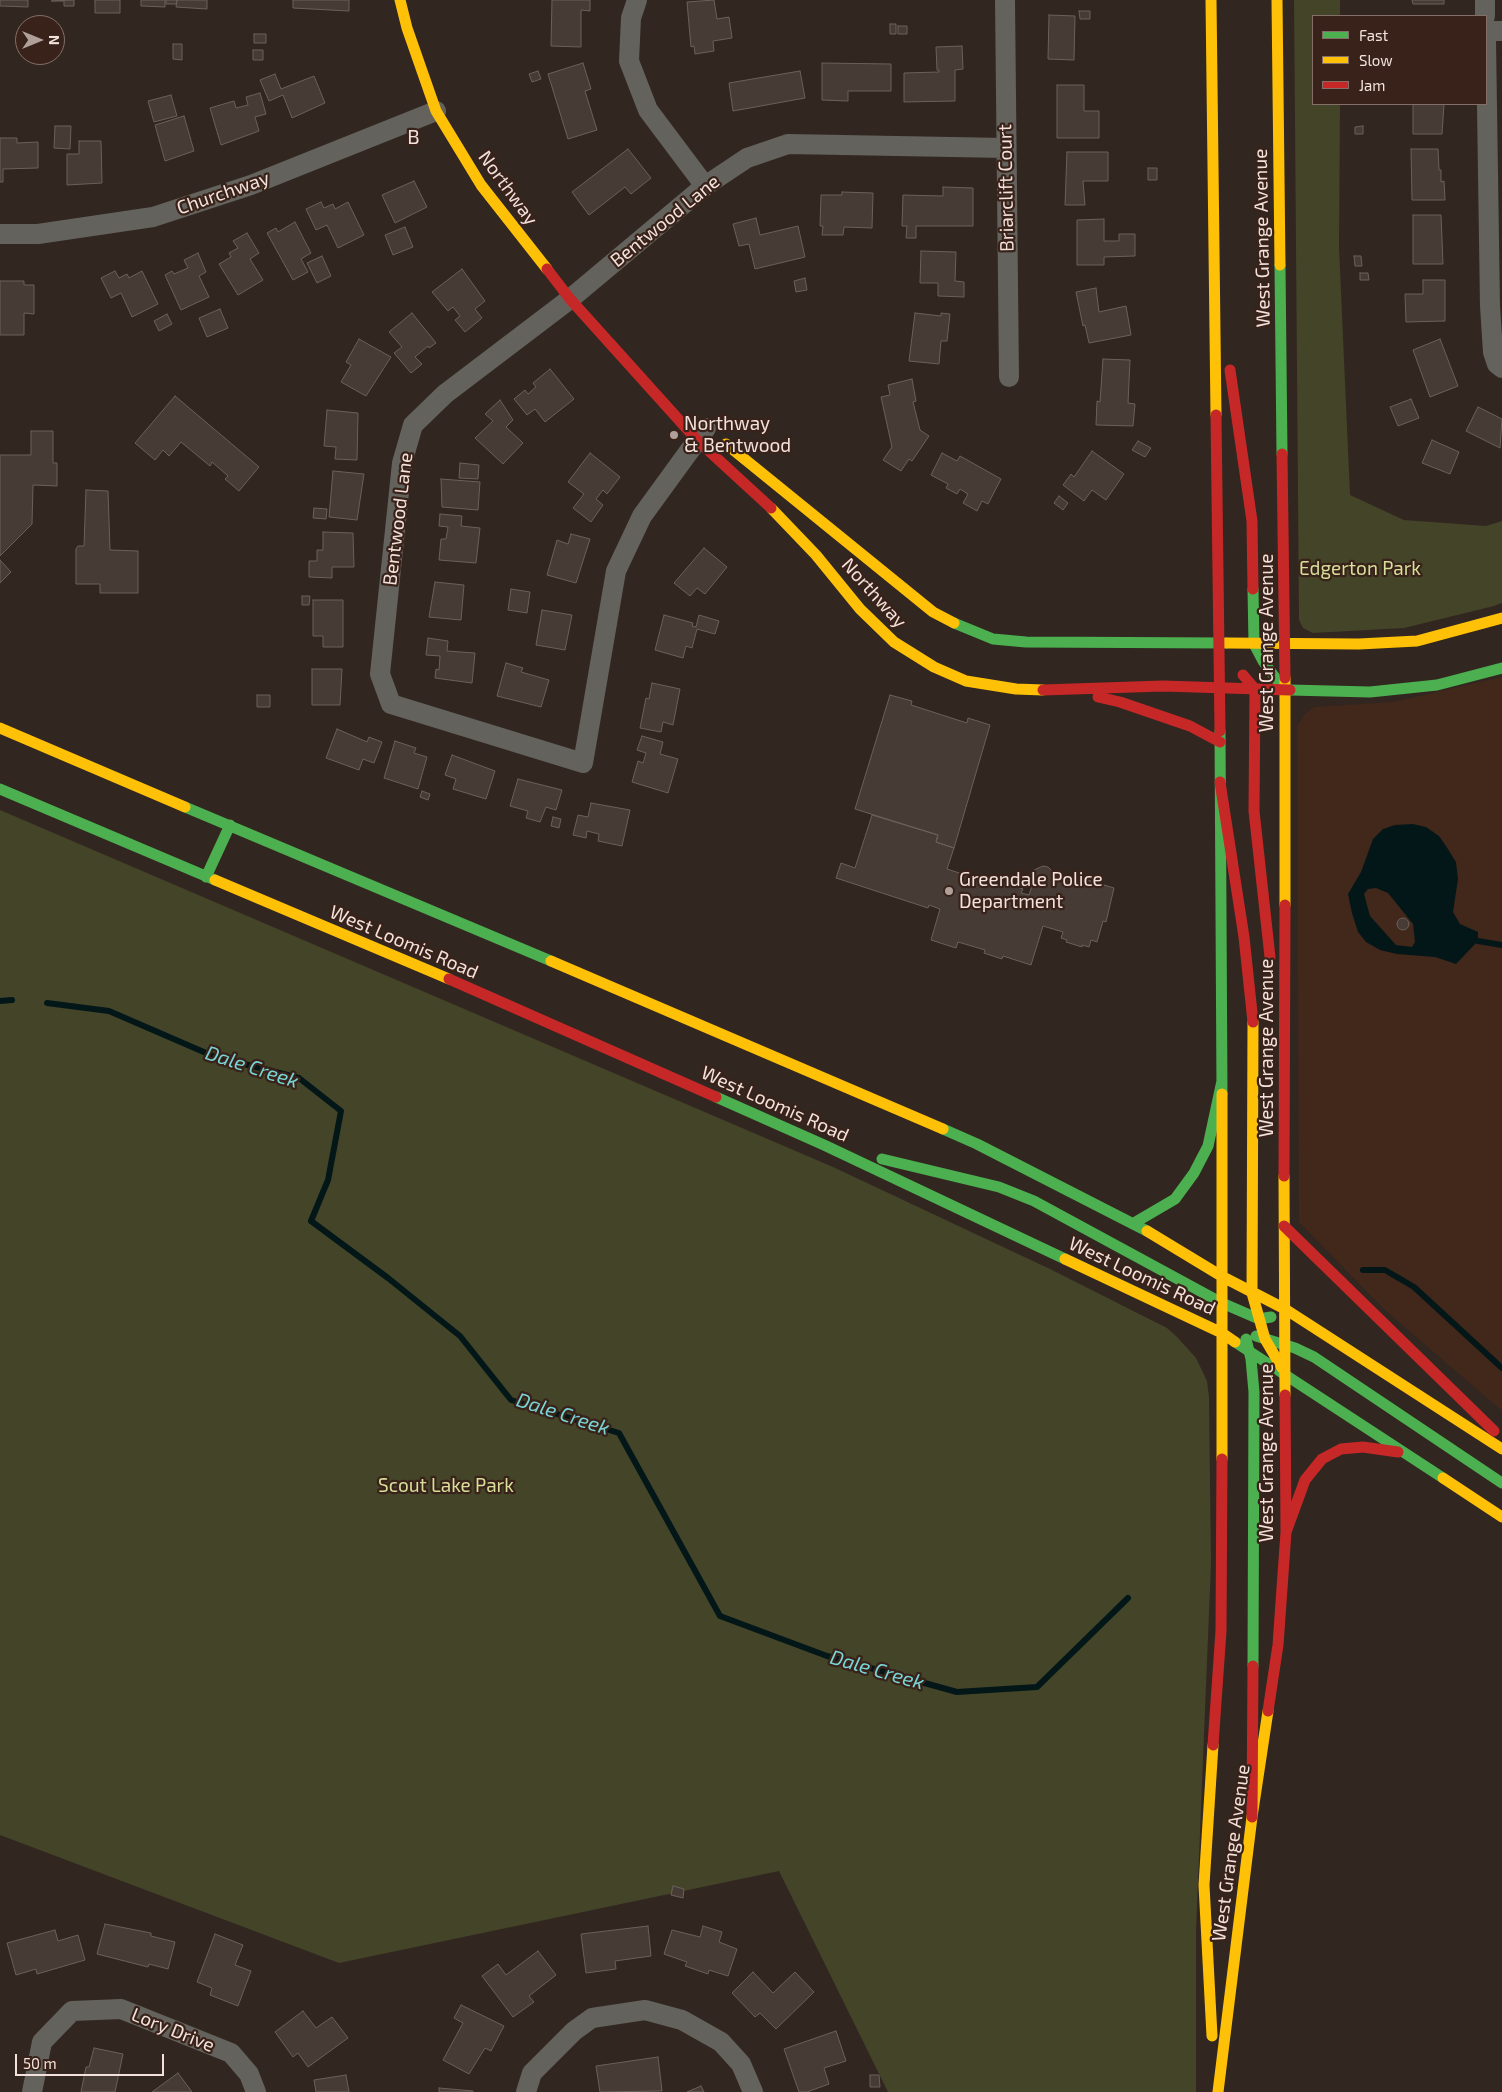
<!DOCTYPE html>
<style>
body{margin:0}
#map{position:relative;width:1502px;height:2092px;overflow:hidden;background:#322620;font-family:"Exo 2",sans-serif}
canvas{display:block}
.legend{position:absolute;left:1312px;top:15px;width:175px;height:90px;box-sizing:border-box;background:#392219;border:1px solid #836f67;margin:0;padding:6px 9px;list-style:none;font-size:15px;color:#f2e2db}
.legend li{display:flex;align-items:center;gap:10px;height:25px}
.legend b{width:25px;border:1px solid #836f67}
.north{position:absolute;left:15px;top:15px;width:50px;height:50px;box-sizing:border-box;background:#392219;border:1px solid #836f67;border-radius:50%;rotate:90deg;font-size:14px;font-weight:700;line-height:20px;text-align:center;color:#f2e2db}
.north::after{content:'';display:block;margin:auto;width:18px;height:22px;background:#afa09a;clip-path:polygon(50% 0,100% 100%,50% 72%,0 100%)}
.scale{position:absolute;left:15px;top:2054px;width:149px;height:22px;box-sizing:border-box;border:2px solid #f2e2db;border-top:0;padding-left:6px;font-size:15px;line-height:18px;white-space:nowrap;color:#f2e2db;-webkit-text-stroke:4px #392219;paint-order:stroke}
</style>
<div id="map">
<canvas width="1502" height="2092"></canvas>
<ul class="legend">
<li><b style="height:6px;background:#4caf50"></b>Fast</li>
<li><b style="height:6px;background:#ffc107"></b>Slow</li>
<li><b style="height:6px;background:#c62828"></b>Jam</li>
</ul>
<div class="north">N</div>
<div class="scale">50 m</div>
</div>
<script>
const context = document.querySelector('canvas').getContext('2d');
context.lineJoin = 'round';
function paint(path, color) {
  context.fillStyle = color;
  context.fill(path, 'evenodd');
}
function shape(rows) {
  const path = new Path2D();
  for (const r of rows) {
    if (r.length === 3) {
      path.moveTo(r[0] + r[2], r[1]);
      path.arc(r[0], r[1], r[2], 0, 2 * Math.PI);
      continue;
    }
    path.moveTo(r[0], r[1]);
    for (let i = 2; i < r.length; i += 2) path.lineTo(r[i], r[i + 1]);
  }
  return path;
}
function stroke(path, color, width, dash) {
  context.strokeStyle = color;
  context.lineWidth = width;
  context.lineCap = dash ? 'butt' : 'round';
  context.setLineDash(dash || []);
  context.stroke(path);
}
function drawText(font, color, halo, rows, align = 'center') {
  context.font = font + ' "Exo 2",sans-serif';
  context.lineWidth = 4.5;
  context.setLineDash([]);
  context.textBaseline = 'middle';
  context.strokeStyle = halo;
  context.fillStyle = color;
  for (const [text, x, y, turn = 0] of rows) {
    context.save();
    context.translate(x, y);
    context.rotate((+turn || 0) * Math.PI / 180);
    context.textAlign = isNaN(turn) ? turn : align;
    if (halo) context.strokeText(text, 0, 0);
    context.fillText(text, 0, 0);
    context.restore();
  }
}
const built = shape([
 [1502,677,1502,1411,1385,1310,1299,1222,1297,726,1305,714,1314,707,1393,702]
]);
const green = shape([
 [1294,0,1340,0,1340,16,1313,16,1313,104,1340,104,1339,247,1350,495,1404,520,1486,526,1502,521,1502,603,1494,606,1404,628,1313,633,1303,628,1299,620],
 [0,810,833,1167,1052,1270,1167,1328,1177,1337,1196,1358,1207,1381,1209,1397,1211,1564,1196,1930,1196,2092,888,2092,779,1871,339,1963,0,1835]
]);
const water = shape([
 [1413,824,1426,827,1439,836,1446,846,1456,862,1458,879,1453,912,1460,924,1478,932,1478,941,1456,964,1435,957,1397,954,1380,950,1366,942,1358,932,1352,913,1348,894,1361,872,1373,839,1383,829,1395,825],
 [1376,888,1388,893,1413,924,1415,942,1412,947,1396,945,1370,916,1364,894,1368,889]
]);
const stream = shape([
 [1478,941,1502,945],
 [0,1001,12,1000],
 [47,1003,109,1011,213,1056,299,1078,341,1111,328,1180,311,1221,388,1278,460,1336,511,1400,619,1433,720,1616,827,1656,957,1692,1037,1687,1128,1598],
 [1363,1270,1385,1270,1414,1287,1502,1368]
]);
const building = shape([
 [0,0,28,0,28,7,0,6,0,0],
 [74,0,74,6,64,6,64,1,51,1,74,0],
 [95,0,120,0,120,13,95,13,95,0],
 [141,0,165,0,165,7,141,6,141,0],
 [166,0,177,0,176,4,166,4,166,0],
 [177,0,207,0,207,9,176,7,177,0],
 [293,0,349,0,349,11,293,8,293,0],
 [552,0,590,0,590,11,581,10,581,47,551,46,552,0],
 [714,0,717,19,729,17,732,38,713,41,714,51,695,54,694,46,691,47,687,2,714,0],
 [1412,0,1444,0,1444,4,1413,4,1412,0],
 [1079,11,1090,11,1090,19,1080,19,1079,11],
 [1049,15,1075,16,1074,60,1048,59,1049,15],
 [890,24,896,24,896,34,890,34,890,24],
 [898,26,907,26,907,34,898,34,898,26],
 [254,34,266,34,266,43,254,43,254,34],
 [173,44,182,44,182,60,173,59,173,44],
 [962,46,963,69,955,70,955,101,904,102,904,73,939,72,939,70,937,70,936,47,962,46],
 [253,50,263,50,263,60,253,60,253,50],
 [583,63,591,89,585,91,597,130,568,139,548,74,583,63],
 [822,63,891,64,891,91,848,91,848,101,822,100,822,63],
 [538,71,541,79,532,82,529,74,538,71],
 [800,71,805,98,733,111,729,83,800,71],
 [275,74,281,89,314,76,325,103,292,118,283,95,269,101,260,80,275,74],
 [1057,85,1084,85,1084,111,1099,111,1099,138,1057,138,1057,85],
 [260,93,266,114,255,117,259,131,221,145,210,108,234,101,236,108,248,105,246,97,260,93],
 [171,95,177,116,154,122,148,101,171,95],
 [1413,104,1444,104,1442,134,1413,134,1413,104],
 [184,116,194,151,165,161,155,125,184,116],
 [55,126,71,126,70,149,54,148,55,126],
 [1363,126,1363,134,1355,134,1355,127,1363,126],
 [0,138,17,138,17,143,38,142,38,168,3,169,3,182,0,182,0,138],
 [79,141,101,141,102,183,67,185,67,154,79,154,79,141],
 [628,149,651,178,631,194,625,187,589,215,572,192,628,149],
 [1411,149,1438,149,1439,170,1441,170,1441,182,1444,181,1445,200,1412,200,1411,149],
 [1067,152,1108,152,1108,181,1083,181,1085,205,1065,205,1067,152],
 [1148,168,1157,168,1157,180,1148,180,1148,168],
 [414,181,427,207,395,223,382,195,414,181],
 [943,187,973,188,973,226,916,226,916,238,906,238,907,226,902,226,903,195,943,196,943,187],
 [842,192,873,193,872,228,844,227,843,235,822,235,823,226,820,226,821,195,842,195,842,192],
 [321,202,324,208,333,204,335,209,348,202,364,235,338,248,327,225,316,230,306,209,321,202],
 [1413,215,1441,215,1443,264,1413,264,1413,215],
 [756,218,760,235,798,226,805,257,755,269,749,244,739,246,733,224,756,218],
 [1104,219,1104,241,1119,241,1119,234,1135,234,1135,256,1104,257,1104,265,1077,265,1077,220,1104,219],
 [295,222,311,253,301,259,308,272,293,280,267,233,276,228,278,232,295,222],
 [405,227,413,247,393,255,385,235,405,227],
 [247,233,259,253,250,259,263,280,238,295,219,264,231,257,229,253,238,248,233,241,247,233],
 [921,251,956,252,955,281,964,282,964,297,938,296,938,283,920,283,921,251],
 [198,253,206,272,199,276,209,297,181,310,165,275,172,271,174,274,188,268,184,260,198,253],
 [322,256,331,276,317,283,307,263,322,256],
 [1354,256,1361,256,1362,266,1355,266,1354,256],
 [462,269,485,301,475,309,482,318,465,332,455,320,460,316,453,307,448,311,432,292,462,269],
 [115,271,119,278,127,274,129,278,142,271,158,304,132,317,121,293,111,298,101,278,115,271],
 [1360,273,1368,273,1369,280,1360,280,1360,273],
 [805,278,807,290,796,292,794,281,805,278],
 [1423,280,1445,280,1445,321,1406,322,1405,294,1423,294,1423,280],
 [0,281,24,281,24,285,34,285,34,314,24,313,24,335,0,335,0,281],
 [1096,288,1099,312,1126,306,1131,335,1089,343,1085,325,1083,326,1076,292,1096,288],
 [220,309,228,328,207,337,199,318,220,309],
 [412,313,436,343,429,348,428,346,415,357,422,364,411,373,394,353,402,347,389,332,412,313],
 [915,313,941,316,941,313,950,314,947,341,941,341,939,364,909,361,915,313],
 [167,314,172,324,159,331,154,321,167,314],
 [359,339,391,357,366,396,341,382,351,365,346,362,359,339],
 [1440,339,1458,386,1430,397,1413,350,1440,339],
 [1103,359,1130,360,1128,403,1135,404,1133,426,1096,425,1097,401,1100,402,1103,359],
 [550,369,574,399,545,422,535,409,527,415,514,399,525,390,528,394,536,387,533,383,550,369],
 [912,379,916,401,913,402,920,430,929,436,912,461,909,459,901,471,883,460,892,447,881,397,890,395,888,385,912,379],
 [175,396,259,467,239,491,225,479,228,476,212,462,210,466,181,442,169,456,163,450,155,460,135,443,175,396],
 [1411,399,1419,418,1398,426,1390,407,1411,399],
 [500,400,513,420,506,427,523,443,503,464,475,438,493,421,485,414,500,400],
 [1478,407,1502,419,1500,448,1466,431,1478,407],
 [327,410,358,413,357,460,335,459,336,447,324,446,327,410],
 [31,431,53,431,53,463,57,463,57,486,33,485,32,524,0,556,0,455,31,455,31,431],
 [1432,440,1459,452,1450,474,1422,463,1432,440],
 [1138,441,1151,448,1145,457,1132,450,1138,441],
 [1092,451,1124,474,1106,500,1092,490,1084,501,1063,485,1071,474,1074,477,1092,451],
 [590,453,620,477,607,494,603,490,596,499,603,505,591,522,573,508,584,494,568,482,590,453],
 [942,453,957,461,960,456,1001,479,988,504,982,501,977,511,963,503,968,494,960,489,957,494,946,488,948,484,931,475,942,453],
 [460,463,479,465,478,479,459,478,460,463],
 [333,471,364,474,357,520,329,517,333,471],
 [441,479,480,482,478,510,442,507,441,479],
 [86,490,108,491,110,550,138,551,138,593,100,593,100,584,76,584,76,549,78,546,84,546,86,490],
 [1059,496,1068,503,1063,510,1054,503,1059,496],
 [314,508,327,509,326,519,313,518,314,508],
 [440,514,462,516,461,526,480,528,476,563,439,560,441,539,446,539,448,527,439,526,440,514],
 [323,532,353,533,354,567,332,567,332,578,309,577,309,561,317,561,317,550,323,550,323,532],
 [571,534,590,539,576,583,547,575,557,540,568,544,571,534],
 [704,548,727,567,705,594,697,588,690,596,674,583,704,548],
 [0,560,11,572,0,583,0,560],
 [435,582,464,585,461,620,429,617,435,582],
 [511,589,530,592,527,613,508,610,511,589],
 [302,596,310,596,309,605,302,605,302,596],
 [313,600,343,600,343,647,323,647,323,636,313,636,313,600],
 [542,610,572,615,565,650,536,645,542,610],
 [664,615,693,623,692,626,696,627,699,615,719,621,715,634,697,629,692,648,686,646,683,658,655,650,664,615],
 [428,638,448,641,447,651,475,653,472,683,435,678,436,669,439,670,440,656,426,655,428,638],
 [506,663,523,668,521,672,549,680,541,707,497,696,506,663],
 [312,669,342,669,340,705,312,705,312,669],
 [652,683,680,689,673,725,663,722,661,732,640,728,646,698,649,699,652,683],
 [257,695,270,695,270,707,257,707,257,695],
 [890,695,912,701,911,705,967,723,968,718,990,725,954,848,936,842,938,835,855,809,890,695],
 [337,729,367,742,369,737,382,742,374,763,363,759,359,770,326,758,337,729],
 [642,736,663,742,660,754,678,759,668,793,632,782,638,761,643,763,646,753,637,750,642,736],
 [395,741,416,748,414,753,427,757,418,789,384,778,395,741],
 [452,755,495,771,486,799,453,789,456,779,445,775,452,755],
 [518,779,562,790,556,810,546,807,540,822,526,818,528,811,510,806,518,779],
 [422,791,430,794,428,800,420,797,422,791],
 [591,803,630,810,622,846,598,841,599,834,587,831,586,838,573,835,578,815,588,817,591,803],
 [872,815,938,835,936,842,954,848,947,869,1003,887,1004,883,1023,889,1021,893,1029,895,1032,886,1030,875,1032,871,1043,866,1048,867,1056,875,1072,880,1074,876,1114,888,1106,922,1103,921,1097,942,1091,940,1089,947,1082,945,1082,947,1066,942,1067,940,1061,938,1063,932,1043,926,1031,965,1003,956,1002,959,984,953,985,950,958,942,956,948,931,940,940,909,929,905,928,908,836,878,841,863,855,868,872,815],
 [553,817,561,819,559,828,551,826,553,817],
 [1403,924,6],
 [673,1886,684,1889,683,1898,671,1895,673,1886],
 [105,1924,151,1933,151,1936,175,1942,168,1969,149,1964,148,1967,97,1954,105,1924],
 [648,1926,651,1956,615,1961,616,1969,586,1973,581,1934,648,1926],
 [703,1926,722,1932,719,1942,737,1949,728,1976,709,1970,708,1974,685,1966,687,1962,664,1954,672,1930,700,1937,703,1926],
 [55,1930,58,1941,78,1935,85,1960,37,1974,36,1969,16,1975,7,1943,55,1930],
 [215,1934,243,1945,235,1965,251,1971,238,2006,210,1995,212,1988,197,1982,215,1934],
 [538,1951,556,1975,529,1996,534,2002,513,2017,482,1976,498,1964,506,1975,538,1951],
 [753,1972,773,1993,795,1972,814,1992,776,2029,760,2013,755,2017,732,1993,753,1972],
 [461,2005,504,2026,491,2051,485,2048,469,2074,443,2060,463,2023,454,2018,461,2005],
 [303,2011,316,2028,332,2017,348,2038,308,2067,298,2053,293,2057,275,2032,303,2011],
 [836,2031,846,2061,824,2068,829,2084,807,2092,799,2092,784,2049,836,2031],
 [94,2048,123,2054,115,2092,81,2092,86,2067,89,2067,94,2048],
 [658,2057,662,2091,600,2092,596,2066,658,2057],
 [178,2073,192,2092,152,2092,178,2073],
 [346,2075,349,2092,316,2092,314,2080,346,2075],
 [870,2075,879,2075,880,2087,870,2087,870,2075],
 [701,2086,704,2092,687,2092,701,2086],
 [439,2088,473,2091,473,2092,439,2092,439,2088]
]);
const street = shape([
 [637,0,631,18,629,61,648,110,705,186],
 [1005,0,1009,377],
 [1485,0,1485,16],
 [1486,31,1502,31],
 [1486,40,1490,306,1493,352,1497,364,1502,368],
 [0,234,38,234,153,217,251,185,436,111],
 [706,428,642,516,616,571,583,763,391,704,380,674,402,463,413,425,445,394,570,299,705,186,747,158,788,144,1006,148],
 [32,2092,42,2042,72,2011,121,2009,231,2053,249,2074,256,2092],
 [526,2092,532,2073,574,2031,592,2018,645,2010,682,2020,721,2042,741,2064,753,2092]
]);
const fast = shape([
 [1280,265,1282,454],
 [1253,589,1254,644,1263,661,1285,691],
 [954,623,993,639,1026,642,1226,643],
 [1290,690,1370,692,1437,685,1502,668],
 [1220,731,1222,1094],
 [0,789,215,880],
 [185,807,551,961],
 [206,877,230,825],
 [716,1097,824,1145,1065,1259],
 [943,1129,977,1144,1147,1231],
 [882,1159,999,1187,1034,1201,1222,1303,1259,1319,1271,1317],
 [1134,1223,1175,1199,1194,1173,1208,1146,1222,1081],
 [1256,1336,1295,1348,1314,1357,1502,1483],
 [1246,1339,1251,1359,1254,1392,1253,1666],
 [1235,1342,1443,1478]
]);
const slow = shape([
 [400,0,407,28,436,111,481,185,547,269],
 [1211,0,1216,415],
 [1277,0,1280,265],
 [726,444,933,612,954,623],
 [771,508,816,555,860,609,894,642,934,667,966,681,1016,689,1043,690],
 [1226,643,1359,644,1417,641,1502,618],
 [0,728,185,807],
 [215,880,449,979],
 [1285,905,1285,678],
 [551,961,943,1129],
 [1253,1022,1252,1293,1265,1339,1282,1368],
 [1284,1176,1285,1395],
 [1147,1231,1223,1277,1285,1309,1502,1449],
 [1065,1259,1222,1333,1235,1342],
 [1222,1459,1222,1094],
 [1443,1478,1502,1517],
 [1212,2036,1204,1885,1213,1745],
 [1218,2092,1252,1817,1268,1711]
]);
const jam = shape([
 [547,269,570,299,697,440,771,508],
 [1230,370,1252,521,1253,589],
 [1216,415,1220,731],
 [1282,454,1285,678],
 [1243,675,1255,689,1254,811,1270,957],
 [1043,690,1163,686,1290,690],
 [1098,697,1120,702,1190,726,1220,742],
 [1220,782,1244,937,1253,1022],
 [449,979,716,1097],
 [1284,1176,1285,905],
 [1284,1226,1494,1431],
 [1286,1532,1305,1480,1322,1459,1341,1449,1363,1447,1398,1452],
 [1268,1711,1278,1645,1286,1532,1285,1395],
 [1213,1745,1221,1631,1222,1459],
 [1252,1817,1253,1666]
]);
const markers = [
 [674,435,5,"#afa09a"],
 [949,891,5,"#afa09a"]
];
const streetNames = [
 ["Northway",508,188,54],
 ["Briarclift Court",1006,188,-91],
 ["Churchway",223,193,-19],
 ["Bentwood Lane",665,221,-39],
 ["West Grange Avenue",1262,238,-91],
 ["Bentwood Lane",398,519,-83],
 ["Northway",874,593,48],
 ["West Grange Avenue",1267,643,-90],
 ["West Loomis Road",404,942,23],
 ["West Grange Avenue",1267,1048,-90],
 ["West Loomis Road",775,1104,24],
 ["West Loomis Road",1142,1276,25],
 ["West Grange Avenue",1267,1453,-90],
 ["West Grange Avenue",1231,1853,-82],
 ["Lory Drive",173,2030,22]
];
const poiNames = [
 ["Northway",684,424],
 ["& Bentwood",684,446],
 ["Greendale Police",959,880],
 ["Department",959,902]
];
const parkNames = [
 ["Edgerton Park",1360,569],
 ["Scout Lake Park",446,1486]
];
const neighbourhoodNames = [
 ["B",414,137]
];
const waterNames = [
 ["Dale Creek",252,1067,18],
 ["Dale Creek",563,1414,18],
 ["Dale Creek",877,1670,16]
];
paint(built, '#42271b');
paint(green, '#434428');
paint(water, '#041718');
stroke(stream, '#041718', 6);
paint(building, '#473b35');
stroke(building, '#6b615b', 1);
stroke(street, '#63625d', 20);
stroke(fast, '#4caf50', 11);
stroke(slow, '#ffc107', 11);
stroke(jam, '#c62828', 11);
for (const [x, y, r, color] of markers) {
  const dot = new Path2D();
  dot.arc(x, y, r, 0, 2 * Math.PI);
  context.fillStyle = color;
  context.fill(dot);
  stroke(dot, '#392219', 2);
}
drawText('19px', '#f2e2db', '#392219', streetNames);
drawText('19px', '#f2e2db', '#392219', poiNames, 'left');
drawText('19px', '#d7df9b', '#392219', parkNames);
context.letterSpacing = '1px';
drawText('20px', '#f2e2db', '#392219', neighbourhoodNames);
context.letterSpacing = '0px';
drawText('italic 20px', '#78d4d5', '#392219', waterNames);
</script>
